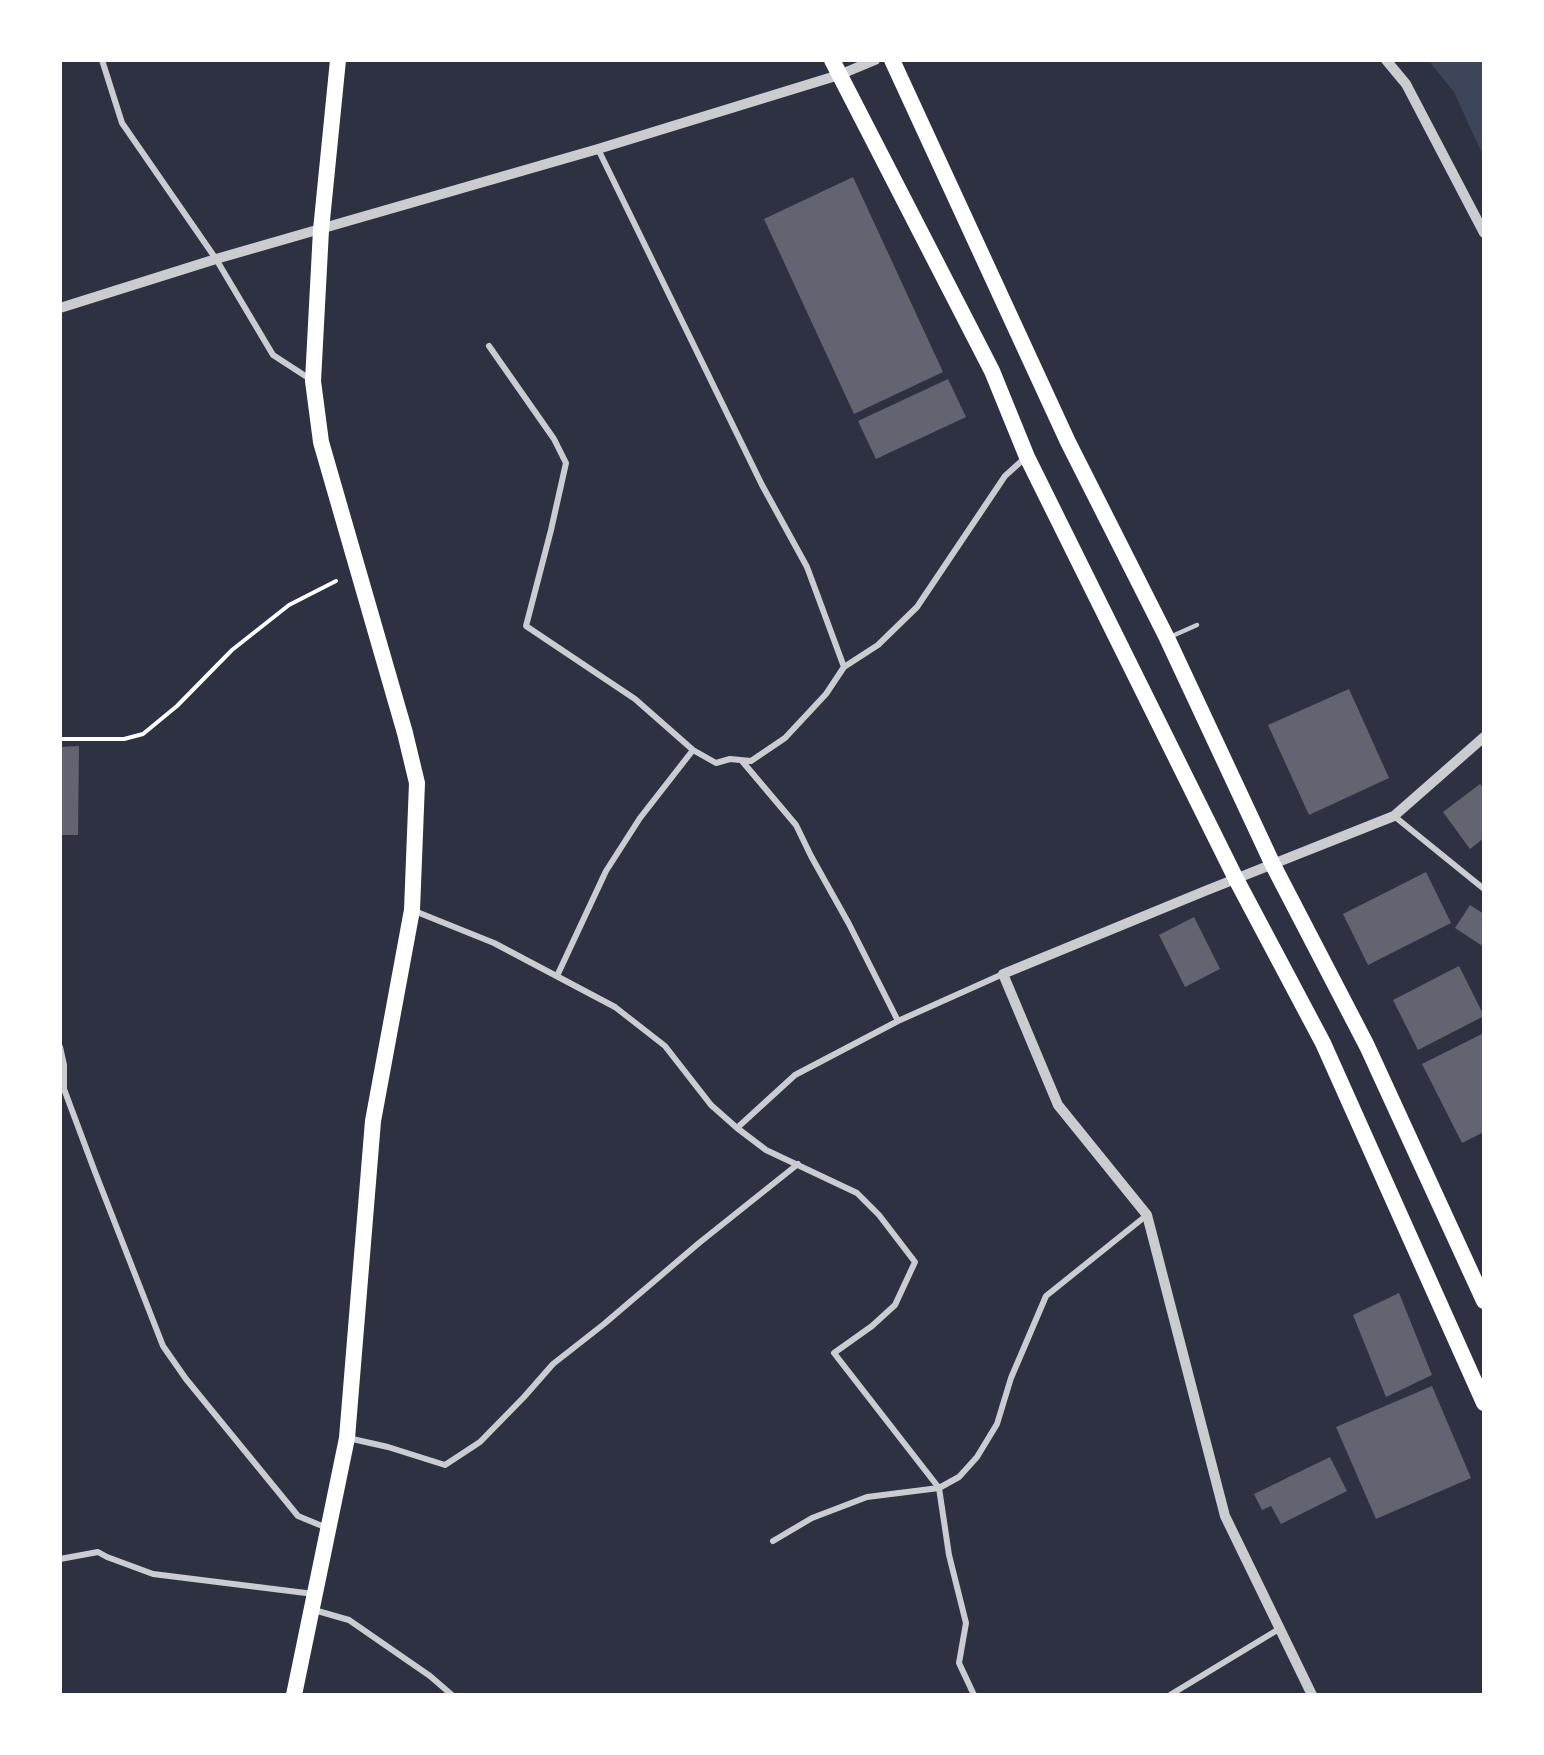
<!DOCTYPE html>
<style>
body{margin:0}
#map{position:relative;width:1544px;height:1755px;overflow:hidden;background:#2d3142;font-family:Inter,sans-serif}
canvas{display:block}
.frame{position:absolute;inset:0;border:62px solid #fff;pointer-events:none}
</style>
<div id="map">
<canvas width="1544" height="1755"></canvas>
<div class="frame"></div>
</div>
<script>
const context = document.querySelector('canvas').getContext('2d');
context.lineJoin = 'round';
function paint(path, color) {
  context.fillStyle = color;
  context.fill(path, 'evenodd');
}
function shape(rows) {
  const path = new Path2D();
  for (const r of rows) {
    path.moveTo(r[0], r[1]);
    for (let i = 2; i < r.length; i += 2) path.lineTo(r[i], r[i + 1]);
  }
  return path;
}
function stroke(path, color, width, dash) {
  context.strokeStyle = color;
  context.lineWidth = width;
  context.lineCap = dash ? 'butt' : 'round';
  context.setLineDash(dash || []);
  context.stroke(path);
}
const green = shape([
 [1428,60,1484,60,1484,158,1454,92]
]);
const building = shape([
 [853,177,943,372,854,414,764,219],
 [948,379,966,417,876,459,858,421],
 [1349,689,1389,778,1309,815,1268,725],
 [79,746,78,835,60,835,60,747],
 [1480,784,1484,789,1484,838,1470,849,1443,812],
 [1426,872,1451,923,1368,965,1343,914],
 [1470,905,1484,914,1484,947,1455,928],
 [1194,917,1220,969,1185,987,1159,935],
 [1459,966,1484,1016,1418,1050,1393,1000],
 [1484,1033,1484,1132,1462,1143,1422,1064],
 [1399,1293,1432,1375,1386,1397,1353,1315],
 [1432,1386,1471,1478,1376,1519,1336,1427],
 [1330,1457,1347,1491,1281,1524,1271,1506,1262,1510,1254,1494]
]);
const path = shape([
 [60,739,124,739,143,734,177,706,232,650,289,605,336,581]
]);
const service = shape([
 [1170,637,1197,625]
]);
const minor = shape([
 [102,60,122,123,216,259,273,355,310,379],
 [489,346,554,439,566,463,551,530,526,626,635,699,693,750],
 [844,667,878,645,917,607,1005,476,1026,457],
 [742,761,796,825,811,856,849,924,898,1021],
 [1394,816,1484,889],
 [412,910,494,943,615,1007,665,1046,711,1105,737,1128,795,1075,898,1021,1003,974],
 [557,976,606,871,640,818,693,750,716,763,730,759,751,761,785,738,826,694,844,667,807,567,762,485,598,149],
 [60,1047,64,1065,64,1089,95,1172,163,1346,186,1379,298,1516,327,1528],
 [737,1128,766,1150,857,1193,879,1215,915,1262,895,1305,872,1326,834,1353,939,1488,949,1555,966,1623,959,1663,974,1695],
 [348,1438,388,1447,445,1465,480,1442,524,1397,553,1364,604,1324,699,1243,798,1164],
 [773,1541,812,1518,867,1497,939,1488,959,1477,977,1457,997,1424,1011,1378,1046,1296,1147,1215],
 [60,1559,98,1552,107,1557,153,1574,314,1594],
 [314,1610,349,1620,430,1676,452,1695],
 [1170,1695,1279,1629]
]);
const tertiary = shape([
 [1386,60,1406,84,1484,233],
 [60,308,216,259,598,149,839,75,875,60],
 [1312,1695,1225,1516,1147,1215,1058,1105,1003,974,1205,891,1394,816,1484,737]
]);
const trunk = shape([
 [832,60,992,371,1027,457,1236,879,1323,1043,1484,1403],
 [892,60,1068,442,1167,638,1273,865,1367,1046,1484,1301],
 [294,1695,347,1438,373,1121,412,910,417,783,405,733,321,442,313,381,321,230,338,60]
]);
paint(green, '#3c4559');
paint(building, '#626471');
stroke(path, '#fff', 4);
stroke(service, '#caccd0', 4.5);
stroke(minor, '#caccd0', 6);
stroke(tertiary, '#caccd0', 10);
stroke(trunk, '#fff', 16);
</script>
